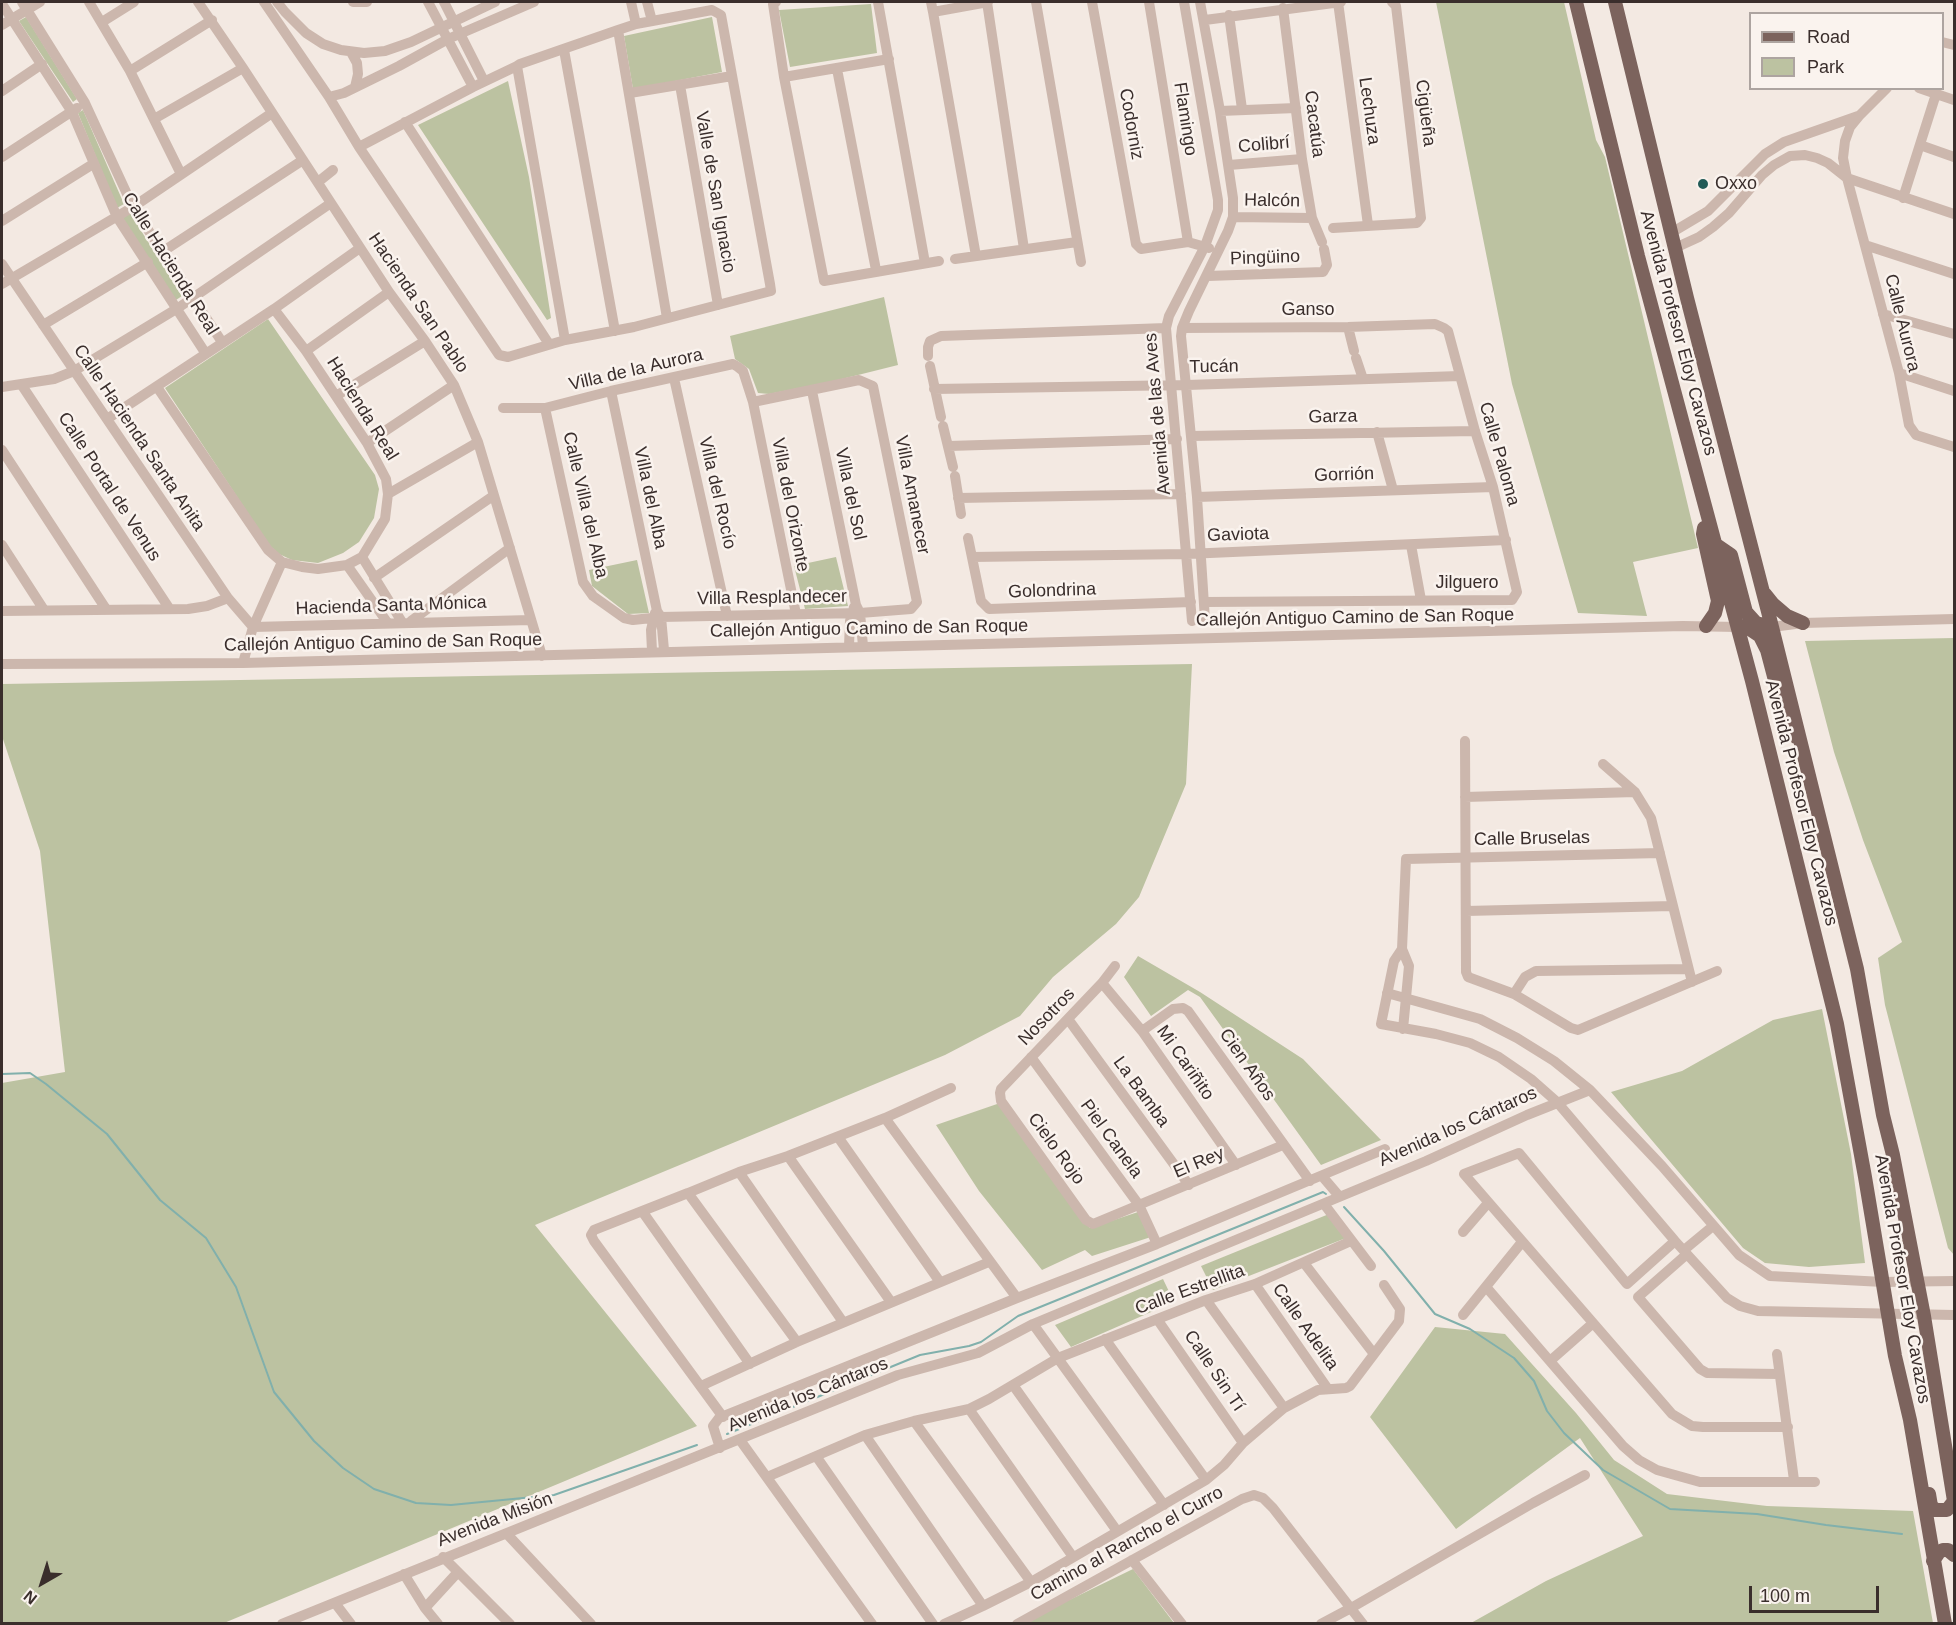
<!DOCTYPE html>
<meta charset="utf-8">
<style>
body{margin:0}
#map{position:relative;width:1956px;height:1625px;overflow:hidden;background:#f3e9e2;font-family:Arial,sans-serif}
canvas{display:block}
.frame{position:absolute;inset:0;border:3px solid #3a2e2c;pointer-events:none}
.legend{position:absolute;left:1749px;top:12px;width:195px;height:78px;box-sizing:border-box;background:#faf3ee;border:2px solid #ada4a0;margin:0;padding:8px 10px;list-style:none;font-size:18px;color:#3a2e2c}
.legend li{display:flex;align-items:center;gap:12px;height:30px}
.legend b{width:30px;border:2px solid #ada4a0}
.north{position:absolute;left:12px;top:1553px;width:60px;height:60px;-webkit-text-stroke:4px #faf3ee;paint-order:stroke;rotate:219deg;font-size:16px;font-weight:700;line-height:24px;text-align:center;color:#3a2e2c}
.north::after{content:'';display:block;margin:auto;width:21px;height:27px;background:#3a2e2c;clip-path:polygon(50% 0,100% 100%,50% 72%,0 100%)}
.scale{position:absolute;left:1749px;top:1586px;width:130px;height:27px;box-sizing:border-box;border:3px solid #3a2e2c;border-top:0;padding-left:8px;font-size:18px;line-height:21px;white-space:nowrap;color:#3a2e2c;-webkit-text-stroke:4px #faf3ee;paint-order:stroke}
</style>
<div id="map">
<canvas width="1956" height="1625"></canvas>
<div class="frame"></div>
<ul class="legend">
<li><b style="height:8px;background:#7c635d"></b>Road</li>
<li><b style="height:16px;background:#bcc2a1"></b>Park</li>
</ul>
<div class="north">N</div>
<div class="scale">100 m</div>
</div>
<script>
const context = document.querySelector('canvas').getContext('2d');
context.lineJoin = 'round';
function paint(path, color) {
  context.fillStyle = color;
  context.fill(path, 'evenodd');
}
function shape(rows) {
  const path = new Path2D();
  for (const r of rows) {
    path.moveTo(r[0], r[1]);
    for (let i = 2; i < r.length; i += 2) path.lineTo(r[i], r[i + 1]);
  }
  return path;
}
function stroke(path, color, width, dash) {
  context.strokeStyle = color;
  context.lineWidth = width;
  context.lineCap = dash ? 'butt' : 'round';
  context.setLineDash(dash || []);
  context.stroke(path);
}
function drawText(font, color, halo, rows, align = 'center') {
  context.font = font + ' Arial,sans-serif';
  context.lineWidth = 5;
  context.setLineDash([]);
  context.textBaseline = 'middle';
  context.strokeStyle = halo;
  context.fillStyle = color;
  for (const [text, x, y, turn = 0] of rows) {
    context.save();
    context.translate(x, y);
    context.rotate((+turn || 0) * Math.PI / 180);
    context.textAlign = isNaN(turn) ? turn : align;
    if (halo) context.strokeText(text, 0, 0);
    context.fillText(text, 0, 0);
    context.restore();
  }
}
const green = shape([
 [1436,2,1564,2,1596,140,1605,157,1698,548,1633,562,1647,616,1578,613,1512,384],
 [871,4,877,53,790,67,779,10],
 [26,17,77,99,73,102,19,21],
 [712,17,722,72,633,89,624,36],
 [508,81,529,177,551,318,547,320,418,125],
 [83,110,124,204,117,208,78,113],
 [130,213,182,296,176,300,122,217],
 [884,297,898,365,834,381,769,394,758,393,749,369,735,359,730,336],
 [268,319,375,475,379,489,374,518,359,542,343,553,318,563,292,560,279,554,269,545,165,388],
 [836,557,848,606,805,609,794,566],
 [637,560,649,613,628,614,592,586,589,570],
 [1954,638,1954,1255,1948,1248,1885,1005,1878,958,1902,942,1863,840,1834,752,1805,641],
 [1192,664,1186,784,1139,897,1116,924,1053,977,1020,1016,945,1055,535,1225,697,1426,224,1623,2,1623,2,1083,65,1072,40,851,2,736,2,684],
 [1138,956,1200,992,1303,1059,1381,1140,1321,1165,1200,997,1188,990,1151,1016,1124,977],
 [1822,1009,1851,1154,1865,1263,1809,1267,1765,1263,1743,1248,1611,1092,1682,1071,1773,1020],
 [1000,1103,1090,1228,1138,1212,1151,1237,1092,1256,1085,1250,1042,1270,979,1191,936,1125],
 [1329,1214,1346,1238,1213,1290,1201,1266],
 [1163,1279,1174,1302,1071,1347,1055,1325],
 [1435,1327,1505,1334,1576,1413,1614,1460,1667,1494,1767,1506,1913,1511,1933,1623,1471,1623,1546,1581,1643,1536,1580,1438,1456,1529,1370,1417],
 [1133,1569,1174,1623,1020,1624]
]);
const stream = shape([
 [2,1074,30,1073,46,1084,107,1134,160,1200,206,1238,236,1287,274,1392,314,1441,343,1468,374,1489,416,1503,451,1505,554,1495,697,1445],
 [1344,1207,1384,1251,1435,1314,1470,1329,1514,1358,1534,1381,1547,1411,1564,1433,1603,1470,1670,1509,1757,1514,1826,1525,1902,1534],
 [727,1434,920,1355,969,1346,981,1342,1018,1316,1323,1192,1326,1194]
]);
const minor = shape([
 [22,2,85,103,133,207,222,342],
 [89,2,130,71,181,174],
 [198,2,243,68,389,292,425,341,454,385,478,442,542,656],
 [264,2,329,97,359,147,473,87,517,66],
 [277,2,285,12,306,33,323,44,341,50,364,53,385,51,411,42,495,2],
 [353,2,367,2],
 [428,2,473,87],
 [444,2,484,81],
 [631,2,636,24],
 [647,2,652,21],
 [776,2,773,4,784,77,824,281,939,261],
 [878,2,925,263],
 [931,2,933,12,988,2],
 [987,2,1024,249],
 [1036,2,1081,262],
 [1092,2,1136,244,1141,249,1188,242,1209,248],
 [1149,2,1188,242],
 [1184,2,1218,200,1218,210,1205,246,1169,316,1166,328,1192,621],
 [1200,2,1220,111,1233,198,1233,217,1228,231,1189,311,1182,328,1181,336,1197,497,1205,620],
 [1338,2,1368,225],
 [2,4,72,112,117,217,206,354],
 [1283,8,1302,159,1312,218,1322,242],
 [933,12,976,256],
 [1229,15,1242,109],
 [1205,20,1341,2],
 [102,22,134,2],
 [2,25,40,2],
 [618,30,636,24,712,10,721,15,770,284,771,291,634,327,565,340,517,66,520,64,618,30,667,318],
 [1942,42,1954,45],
 [564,50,615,331],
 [351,52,357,63,358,74,355,87],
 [837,69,876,270],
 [130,71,212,20],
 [784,77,889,59],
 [680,85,718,305],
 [1887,88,1859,116,1850,127,1845,141,1843,158,1847,178,1899,373,1909,425,1916,435,1954,447],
 [1919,88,1954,100],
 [2,91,42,64],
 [630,93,732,76],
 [329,97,344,93,399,66,448,39,534,2],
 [1220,111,1296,108],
 [154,119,243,68],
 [405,122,549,344],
 [1920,145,1954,157],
 [359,147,499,355,508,357,565,340],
 [2,157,77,108],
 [1229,165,1302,159],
 [318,182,333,170],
 [1903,198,1936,94],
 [1233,217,1312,218],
 [2,221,93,164],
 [1333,228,1417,223,1421,218,1396,6,1392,2],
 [1671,233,1708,211,1765,154,1784,142,1858,116],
 [1865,245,1954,274],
 [1675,248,1699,237,1713,227,1729,213,1762,175,1774,165,1790,156,1805,155,1817,158,1828,163,1847,178,1954,214],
 [162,252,303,160],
 [955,259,1077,242],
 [2,264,228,598,253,627,531,620],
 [1208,276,1323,272,1327,265,1324,249],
 [2,284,133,207,272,113],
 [1883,314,1954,334],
 [43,325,148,262],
 [1348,327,1354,351],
 [1182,328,1348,327,1435,324,1444,328,1448,331,1475,431,1493,487,1517,592,1512,600,1205,602],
 [306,351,389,292],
 [928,356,928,347,930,341,941,336,1166,328],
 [1356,358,1363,379],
 [930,366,941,417],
 [1899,373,1954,391],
 [674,378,727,616],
 [21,384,169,608],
 [2,387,54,379,74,371,178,308,331,203],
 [157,387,268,550,282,562,302,567,318,569,347,565,362,557,385,519,388,494,386,479,367,443,306,351,274,309],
 [934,389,1187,385,1460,376],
 [611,391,657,611,661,617,664,650],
 [812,391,856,605,860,613,863,646],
 [336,396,425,341],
 [503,408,545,408,611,391,733,364,738,367,743,371,753,402,796,614],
 [545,408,583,582,593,596,624,618,633,620,661,617,860,613,911,609,917,602,873,386,859,380,753,402],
 [107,419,274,309,360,248],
 [943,426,953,467],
 [1377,432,1393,490],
 [1191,436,1475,431],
 [367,443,454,385],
 [949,446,1177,439],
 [2,450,106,609],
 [955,476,961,514],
 [388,494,478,442],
 [1197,497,1493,487],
 [958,498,1181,494],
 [968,538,981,601,989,609,1191,602],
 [2,545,44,610],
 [1411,545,1421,600],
 [362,557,402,622],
 [972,557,1187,554,1506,540],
 [347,565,387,622],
 [374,578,493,496],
 [2,611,188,609,207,606,228,598],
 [411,621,510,548],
 [1772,627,1803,623,1954,619],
 [849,646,850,621,854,607],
 [652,651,651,630,655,613],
 [243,663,253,627,282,562],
 [2,664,243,663,1683,626,1738,627],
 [1465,741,1466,972,1468,977,1514,994,1571,1028,1578,1030,1717,971],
 [1603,764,1635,792,1651,818,1692,982],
 [1465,797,1635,792],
 [1466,911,1672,906],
 [1402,949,1394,961,1381,1024,1436,1034,1470,1043,1499,1057,1531,1079,1557,1102,1675,1241,1727,1298,1740,1306,1758,1311,1954,1315],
 [1115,966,1102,983,1001,1089,1000,1093,1001,1101,1086,1220,1093,1224,1283,1145],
 [1102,983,1142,1031,1236,1165],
 [1387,993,1480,1019,1517,1038,1554,1061,1590,1090,1662,1166,1739,1255,1770,1276,1883,1282,1954,1281],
 [1514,994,1525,977,1536,971,1688,969],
 [1068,1019,1189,1185],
 [1403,1029,1409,966,1402,949,1406,859,1660,853],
 [1142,1031,1173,1009,1183,1008,1188,1011,1310,1181],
 [1031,1057,1139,1205,1157,1244],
 [885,1118,1017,1298],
 [838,1137,940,1282],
 [788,1156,891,1302],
 [739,1172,843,1322],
 [1322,1176,1339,1196],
 [688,1193,594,1230,591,1235,594,1241,723,1417],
 [1324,1204,1371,1266],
 [642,1211,750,1364],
 [1463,1232,1488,1203],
 [1675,1241,1627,1284,1519,1153,1464,1174,1672,1414,1692,1426,1703,1427,1788,1427],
 [1684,1250,1713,1226],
 [1687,1254,1638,1297,1700,1369,1707,1373,1779,1374],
 [1304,1263,1374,1354],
 [1255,1284,1328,1389],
 [1487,1288,1623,1446,1639,1460,1657,1470,1700,1482,1815,1482],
 [1206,1300,1284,1408],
 [1463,1315,1522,1242],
 [1157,1319,1243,1443],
 [1033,1324,1164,1505],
 [1105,1339,1206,1480],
 [797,1342,688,1193,739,1172,788,1156,885,1118,951,1088],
 [1777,1354,1794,1480],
 [1550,1361,1592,1324],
 [1013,1385,1117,1531],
 [701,1386,797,1342,989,1262],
 [969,1409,1073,1557],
 [914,1421,1031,1582,1206,1480,1224,1465,1243,1443,1284,1408,1318,1390,1346,1388,1350,1386,1399,1321,1400,1309,1384,1285],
 [865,1435,983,1606,1031,1582],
 [740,1440,872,1624],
 [720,1448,713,1426,719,1418,1017,1298,1157,1244,1385,1149],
 [816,1456,933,1624],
 [767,1477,865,1435,914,1421,969,1409,989,1399,1058,1358,1206,1300,1255,1284,1351,1241],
 [507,1534,591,1624],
 [443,1557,510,1624],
 [1132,1560,1182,1624],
 [404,1574,425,1608,438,1624],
 [335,1603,351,1624],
 [425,1608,458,1572],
 [282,1624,898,1375,978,1353,1033,1324,1426,1161,1527,1115,1590,1090],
 [944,1624,983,1606],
 [1017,1624,1242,1499,1254,1495,1263,1498,1273,1508,1363,1624],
 [1321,1624,1351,1608,1533,1503,1585,1475]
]);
const major = shape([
 [1576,2,1638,256,1752,681,1837,1024,1865,1177,1895,1356,1910,1420,1945,1624],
 [1615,2,1687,298,1772,627,1857,969,1883,1115,1893,1155,1924,1316,1954,1501],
 [1704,528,1703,534,1718,601,1715,613,1706,626],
 [1715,544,1731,555,1746,612,1756,623,1772,627],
 [1765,594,1773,604,1787,616,1803,623],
 [1738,627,1745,626,1760,636,1767,650,1786,722,1796,737],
 [1929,1494,1931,1506,1936,1510,1947,1510,1954,1501],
 [1933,1561,1939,1552,1943,1550,1948,1550,1954,1555]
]);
const markers = [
 [1703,184,6,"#225b57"]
];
const streetNames = [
 ["Lechuza",1369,111,82],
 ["Cigüeña",1425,113,83],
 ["Flamingo",1185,119,81],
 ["Codorniz",1131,124,80],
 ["Cacatúa",1314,124,83],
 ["Colibrí",1264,145,-5],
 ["Valle de San Ignacio",715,192,80],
 ["Halcón",1272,201,1],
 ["Pingüino",1265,258,-2],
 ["Calle Hacienda Real",170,264,58],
 ["Hacienda San Pablo",418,303,56],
 ["Ganso",1308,310],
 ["Calle Aurora",1902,323,76],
 ["Avenida Profesor Eloy Cavazos",1678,333,75],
 ["Tucán",1214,367,-1],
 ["Villa de la Aurora",636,370,-13],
 ["Hacienda Real",362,409,58],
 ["Avenida de las Aves",1158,414,-95],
 ["Garza",1333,417,-1],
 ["Calle Hacienda Santa Anita",139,438,56],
 ["Calle Paloma",1499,454,74],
 ["Gorrión",1344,475,-2],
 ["Calle Portal de Venus",109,487,57],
 ["Villa del Rocío",717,493,77],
 ["Villa del Sol",850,494,78],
 ["Villa Amanecer",912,495,79],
 ["Villa del Alba",650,498,78],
 ["Calle Villa del Alba",585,505,77],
 ["Villa del Orizonte",790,505,79],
 ["Gaviota",1238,535,-2],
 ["Jilguero",1467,583],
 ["Golondrina",1052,591,-2],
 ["Villa Resplandecer",772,598,-1],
 ["Hacienda Santa Mónica",391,606,-2],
 ["Callejón Antiguo Camino de San Roque",1355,618,-1],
 ["Callejón Antiguo Camino de San Roque",869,629,-1],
 ["Callejón Antiguo Camino de San Roque",383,643,-1],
 ["Avenida Profesor Eloy Cavazos",1801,803,76],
 ["Calle Bruselas",1532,839,-1],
 ["Nosotros",1047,1017,-46],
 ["Mi Cariñito",1185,1063,55],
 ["Cien Años",1247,1065,55],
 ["La Bamba",1141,1092,54],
 ["Avenida los Cántaros",1458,1127,-24],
 ["Piel Canela",1111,1139,54],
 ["Cielo Rojo",1056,1149,54],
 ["El Rey",1199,1163,-23],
 ["Avenida Profesor Eloy Cavazos",1902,1279,80],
 ["Calle Estrellita",1190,1290,-20],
 ["Calle Adelita",1305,1327,55],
 ["Calle Sin Tí",1214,1371,56],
 ["Avenida los Cántaros",808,1395,-22],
 ["Avenida Misión",495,1520,-21],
 ["Camino al Rancho el Curro",1127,1544,-29]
];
const poiNames = [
 ["Oxxo",1715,184]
];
paint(green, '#bcc2a1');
stroke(stream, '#81b0ac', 2);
stroke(minor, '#ccb7ad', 10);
stroke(major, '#7c635d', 14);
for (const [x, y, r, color] of markers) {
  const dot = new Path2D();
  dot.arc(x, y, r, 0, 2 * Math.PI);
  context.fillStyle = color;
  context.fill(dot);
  stroke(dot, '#faf3ee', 2);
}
drawText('18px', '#3a2e2c', '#faf3ee', streetNames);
drawText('18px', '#3a2e2c', '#faf3ee', poiNames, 'left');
</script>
